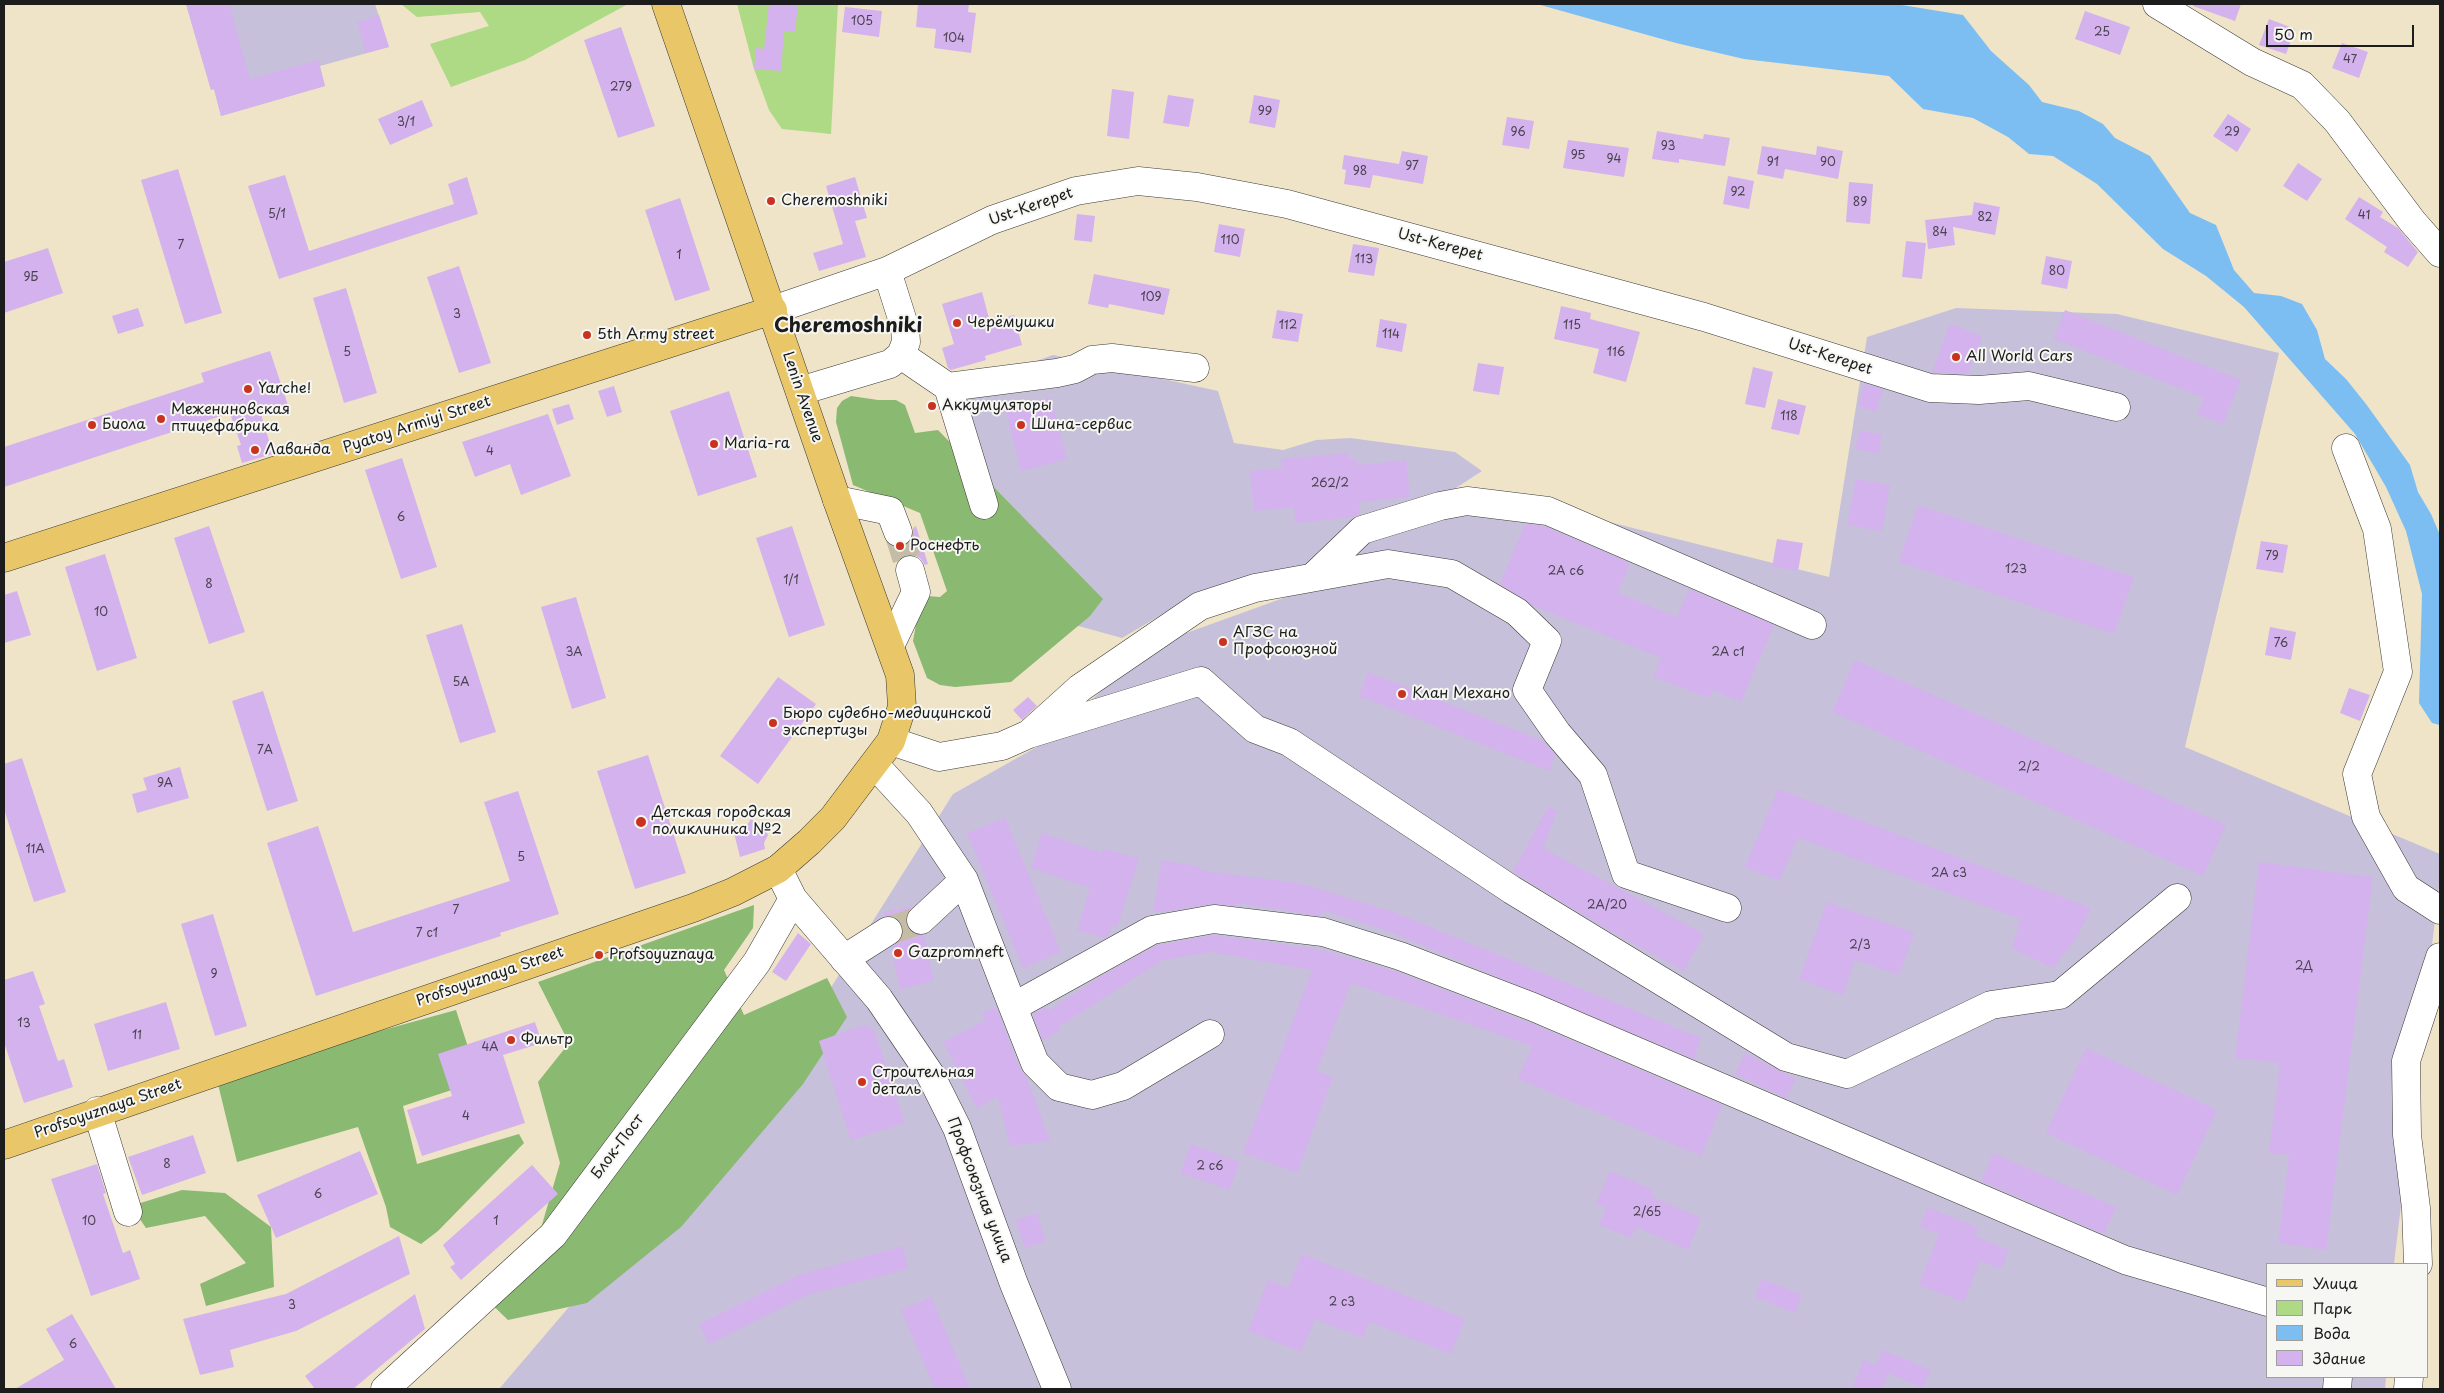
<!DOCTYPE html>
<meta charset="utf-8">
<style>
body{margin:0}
#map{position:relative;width:2444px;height:1393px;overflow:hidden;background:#efe4c8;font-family:"Playpen Sans",sans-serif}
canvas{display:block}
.frame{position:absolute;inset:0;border:5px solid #1c1c1c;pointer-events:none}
.legend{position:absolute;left:2266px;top:1263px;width:162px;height:115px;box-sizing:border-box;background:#f6f6f2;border:1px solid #9f9f9c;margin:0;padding:6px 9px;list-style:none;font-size:15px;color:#1c1c1c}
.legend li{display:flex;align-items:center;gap:10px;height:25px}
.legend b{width:25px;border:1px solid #9f9f9c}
.scale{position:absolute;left:2266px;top:25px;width:148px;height:22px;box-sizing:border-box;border:2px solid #1c1c1c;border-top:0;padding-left:6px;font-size:15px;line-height:18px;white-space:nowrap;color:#1c1c1c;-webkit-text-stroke:4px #f6f6f2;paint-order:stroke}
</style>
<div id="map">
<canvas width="2444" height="1393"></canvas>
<div class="frame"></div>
<ul class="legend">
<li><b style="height:6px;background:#e9c769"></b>Улица</li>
<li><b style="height:14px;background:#aed985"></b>Парк</li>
<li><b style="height:14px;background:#7cbef2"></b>Вода</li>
<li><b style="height:14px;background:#d4b2ed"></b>Здание</li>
</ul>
<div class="scale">50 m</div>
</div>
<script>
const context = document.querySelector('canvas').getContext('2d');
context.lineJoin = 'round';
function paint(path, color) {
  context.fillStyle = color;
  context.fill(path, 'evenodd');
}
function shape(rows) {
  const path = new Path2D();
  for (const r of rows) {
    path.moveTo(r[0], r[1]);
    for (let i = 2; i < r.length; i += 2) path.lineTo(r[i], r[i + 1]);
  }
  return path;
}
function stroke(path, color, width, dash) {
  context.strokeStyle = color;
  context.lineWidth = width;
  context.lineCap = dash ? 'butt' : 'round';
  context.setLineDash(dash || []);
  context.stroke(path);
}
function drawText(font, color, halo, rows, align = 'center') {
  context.font = font + ' "Playpen Sans",sans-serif';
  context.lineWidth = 4;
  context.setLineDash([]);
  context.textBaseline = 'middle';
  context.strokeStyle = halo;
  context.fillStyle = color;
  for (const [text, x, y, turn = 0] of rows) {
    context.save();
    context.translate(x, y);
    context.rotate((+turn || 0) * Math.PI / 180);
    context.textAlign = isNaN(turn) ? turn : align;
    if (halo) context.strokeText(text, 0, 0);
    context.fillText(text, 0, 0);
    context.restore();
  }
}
const industrial = shape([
 [186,4,375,4,389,47,320,66,325,86,221,116,214,89,211,90],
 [1956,308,2117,314,2279,353,2185,747,2440,854,2440,878,2394,1264,2268,1264,2268,1377,2386,1377,2385,1389,499,1389,801,1035,953,794,1042,744,1153,645,1303,591,1362,539,1517,499,1829,577,1867,337],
 [1053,355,1218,391,1234,443,1283,450,1316,440,1350,438,1455,452,1482,471,1439,499,1308,567,1195,595,1122,638,1024,611,940,396]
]);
const green = shape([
 [401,4,628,4,525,60,451,87,430,44,489,26,480,12,417,17],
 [737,4,838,4,831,134,782,129,769,110,754,69]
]);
const forest = shape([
 [851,396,878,400,896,400,905,405,915,433,938,430,1103,599,1090,616,1011,682,955,687,940,685,927,678,913,641,919,608,926,596,940,597,947,591,920,513,853,485,836,422,837,408,842,401],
 [754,905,753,928,724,970,744,1015,827,978,847,1017,803,1084,681,1227,587,1303,508,1320,481,1294,539,1235,560,1163,538,1082,569,1043,538,982],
 [456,1010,479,1081,403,1106,417,1164,519,1134,524,1143,438,1231,421,1244,390,1227,386,1207,358,1127,237,1162,216,1076],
 [182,1190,225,1193,271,1227,274,1287,206,1306,200,1284,246,1263,205,1216,146,1228,131,1206]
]);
const water = shape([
 [1537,4,1896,4,1963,15,1991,51,2029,85,2042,102,2079,111,2103,124,2115,138,2150,156,2190,213,2216,225,2234,270,2254,293,2281,296,2302,304,2317,330,2325,359,2346,379,2366,404,2410,465,2418,492,2431,514,2440,535,2440,725,2432,723,2419,703,2422,594,2406,531,2386,487,2355,434,2244,307,2206,276,2163,249,2097,184,2053,156,2029,154,2008,137,1973,118,1923,109,1889,76,1744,59,1676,43]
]);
const building = shape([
 [186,4,229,4,250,79,318,60,325,86,221,116,214,89,211,90],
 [769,4,798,5,795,32,784,31,781,71,754,69,756,48,764,49],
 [918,4,969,4,968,12,976,13,971,53,934,48,936,29,916,27],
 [2194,4,2241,4,2235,21,2193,6],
 [845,7,882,11,879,37,842,32],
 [2085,11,2130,27,2120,55,2075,39],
 [379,15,389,47,366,53,357,22],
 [2269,19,2295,29,2286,54,2259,45],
 [621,27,655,126,618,138,584,40],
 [2342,43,2368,52,2359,78,2332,68],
 [1112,89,1134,92,1129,139,1107,136],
 [1168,95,1194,99,1189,127,1163,123],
 [1254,95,1280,100,1275,128,1249,123],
 [422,100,433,126,390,145,378,119],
 [2228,114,2251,129,2237,152,2213,136],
 [1507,117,1534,121,1529,149,1502,145],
 [1657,131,1703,139,1704,134,1730,138,1725,166,1679,159,1679,163,1652,159],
 [1568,140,1629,148,1624,177,1563,168],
 [1762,146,1816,155,1817,146,1843,151,1838,179,1785,169,1783,179,1757,174],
 [1402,151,1428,156,1423,184,1373,175,1370,188,1344,184,1346,170,1342,169,1344,155,1399,164],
 [2298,163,2322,179,2307,201,2283,186],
 [178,169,222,313,185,324,141,180],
 [285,175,309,251,454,204,448,184,467,177,478,214,279,279,248,186],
 [1728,176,1754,181,1749,209,1723,204],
 [855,177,867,218,855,221,866,257,819,271,813,253,843,244,826,186],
 [1849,182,1873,184,1870,224,1846,222],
 [2359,197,2383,212,2380,217,2398,228,2418,252,2408,267,2384,252,2387,247,2345,219],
 [680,198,710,290,675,301,645,210],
 [1974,202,2000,207,1995,235,1953,227,1955,245,1928,249,1925,220,1972,215],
 [1077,214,1095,216,1092,242,1074,240],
 [1219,224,1245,229,1240,257,1214,252],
 [1906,241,1926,243,1922,279,1902,277],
 [1353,244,1379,248,1374,276,1348,272],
 [48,248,63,293,4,313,4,262],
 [2046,256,2072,261,2067,289,2041,284],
 [459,266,491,363,459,373,427,277],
 [1094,274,1170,289,1164,315,1109,304,1108,308,1088,304],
 [346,288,377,393,344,403,313,298],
 [982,292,990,322,1014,315,1022,345,985,356,986,360,951,370,948,368,942,348,954,344,942,304],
 [1561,306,1591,313,1590,319,1640,332,1626,382,1593,373,1599,349,1554,339],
 [138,308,144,326,118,334,112,316],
 [1277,310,1303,314,1298,342,1272,338],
 [2065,310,2241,380,2223,424,2197,414,2204,398,2054,339],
 [1380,319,1407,324,1402,352,1376,347],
 [1950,324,1982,336,1968,374,1932,372],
 [270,351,288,405,261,414,273,454,242,463,237,446,241,445,230,413,4,487,4,447,204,382,201,373],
 [1478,363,1504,367,1499,395,1473,391],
 [1753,367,1773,372,1765,408,1745,404],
 [1864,384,1883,389,1876,412,1858,406],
 [614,386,622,412,607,417,598,391],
 [729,391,757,477,698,496,670,411],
 [1051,397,1067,459,1021,471,1005,409],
 [1778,399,1806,406,1799,435,1771,429],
 [569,404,574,419,557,425,552,409],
 [548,414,571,476,521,495,510,464,475,477,462,442],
 [1860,430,1882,435,1878,454,1855,449],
 [1349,453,1350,460,1358,460,1358,465,1406,460,1410,497,1359,502,1360,514,1353,517,1295,523,1294,507,1254,511,1250,471,1282,468,1281,459],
 [402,458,437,567,401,579,365,470],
 [1856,479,1890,485,1882,531,1847,525],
 [1918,505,2134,577,2114,634,1899,562],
 [1525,524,1544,526,1630,563,1618,593,1677,617,1689,589,1774,625,1741,702,1712,690,1709,698,1653,677,1661,658,1534,606,1500,584],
 [209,526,245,632,209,644,174,538],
 [792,526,825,625,789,637,756,538],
 [916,526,928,564,925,565,921,559,914,555,906,555,900,558,896,547,904,546,910,542,913,535,913,528],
 [1777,539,1803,543,1798,571,1772,567],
 [2261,541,2288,545,2283,573,2256,569],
 [105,554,137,658,97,671,65,567],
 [17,591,31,635,4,643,4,595],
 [576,597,606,698,572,709,541,607],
 [462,624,496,732,460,743,426,635],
 [2270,627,2296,632,2291,660,2265,655],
 [1855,660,2226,825,2203,876,1832,712],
 [1368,672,1543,741,1555,755,1549,771,1359,696],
 [778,677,816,704,758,784,720,756],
 [2349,688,2370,695,2360,721,2340,713],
 [263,691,298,801,267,811,232,701],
 [1028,697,1037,706,1022,720,1013,710],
 [648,755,686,873,635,889,597,771],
 [22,758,66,892,34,902,4,809,4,764],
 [180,767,189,798,137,813,132,794,147,790,143,778],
 [1778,789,2091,908,2077,937,2053,968,2012,949,2020,919,1798,838,1779,881,1745,867],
 [518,791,559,914,500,933,501,936,316,996,267,843,318,826,353,932,510,881,484,802],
 [1548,807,1557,811,1543,848,1704,934,1684,971,1600,925,1513,872],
 [1005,818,1061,952,1023,968,967,833],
 [751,819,765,829,768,835,764,843,765,849,740,857,734,833,743,831],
 [1042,833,1102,853,1103,848,1139,859,1117,927,1112,925,1108,936,1104,938,1077,930,1090,888,1031,868],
 [1162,860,1201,867,1200,870,1303,884,1396,913,1701,1038,1694,1059,1393,933,1323,910,1320,916,1238,903,1237,906,1212,904,1162,912,1153,911],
 [2259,862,2373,877,2326,1250,2278,1243,2289,1155,2269,1153,2280,1063,2235,1058],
 [1827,902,1914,933,1899,975,1855,960,1843,995,1799,979],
 [913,906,906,915,906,924,909,930,916,935,924,935,934,981,900,989,891,947,902,939,904,930,901,923,896,917,885,916,884,912],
 [213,914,247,1026,215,1036,181,924],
 [798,933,811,944,786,981,772,972],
 [1214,935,1318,949,1395,971,1540,1027,1722,1105,1701,1156,1518,1079,1532,1046,1351,983,1317,1071,1333,1077,1297,1173,1243,1153,1312,970,1211,952,1163,960,1058,1027,1060,1030,1043,1041,1033,1014,1045,1007,1048,1011,1103,975,1157,945],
 [33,971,45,1004,39,1006,58,1061,64,1059,73,1087,24,1103,4,1042,4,980],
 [166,1002,180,1049,108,1071,94,1024],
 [996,1007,1020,1069,1026,1076,1050,1141,1010,1146,998,1097,977,1108,943,1042,985,1021,982,1013],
 [535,1022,542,1043,503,1055,525,1123,422,1156,407,1110,452,1096,438,1054],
 [864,1025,874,1030,905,1123,851,1140,819,1041],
 [2086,1048,2217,1110,2177,1195,2046,1133],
 [1745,1053,1796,1079,1786,1098,1735,1074],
 [193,1135,206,1173,142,1195,128,1157],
 [1191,1144,1240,1162,1229,1190,1181,1173],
 [360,1151,378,1194,276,1238,257,1195],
 [1993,1153,2116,1207,2104,1234,1981,1181],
 [97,1164,106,1193,103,1194,123,1253,130,1250,140,1279,91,1296,51,1179],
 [532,1165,558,1194,461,1280,450,1267,455,1264,443,1245],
 [1610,1171,1653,1190,1651,1196,1701,1218,1688,1250,1636,1227,1631,1238,1599,1225,1606,1208,1596,1204],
 [1928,1207,1978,1228,1975,1236,2009,1250,2001,1269,1980,1261,1964,1302,1919,1285,1939,1234,1920,1227],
 [1037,1213,1046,1241,1025,1248,1016,1220],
 [399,1236,410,1274,296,1331,230,1350,234,1367,200,1375,183,1319,286,1294],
 [903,1246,908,1269,807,1295,709,1344,699,1324,799,1275],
 [1302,1254,1465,1319,1451,1354,1369,1322,1363,1338,1315,1319,1301,1352,1248,1331,1268,1280,1288,1288],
 [1762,1279,1802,1295,1795,1313,1755,1297],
 [415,1294,425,1329,353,1389,315,1389,305,1376],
 [931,1297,970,1389,935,1389,901,1310],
 [72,1314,116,1389,15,1389,64,1360,46,1329],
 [1883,1350,1931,1370,1923,1388,1888,1373,1882,1389,1852,1389,1864,1360,1876,1365]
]);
const minorTunnel = shape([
 [898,532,910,570],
 [888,931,921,920]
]);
const minor = shape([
 [2157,4,2252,62,2302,85,2337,121,2412,221,2440,253],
 [773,310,887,271,992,220,1076,191,1138,181,1197,187,1287,204,1704,317,1930,388,1979,390,2029,386,2116,407],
 [901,355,948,387,984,505],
 [948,387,1057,373,1075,369,1092,360,1112,358,1195,368],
 [800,391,890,364,901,355,906,342,905,328,887,271],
 [2346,448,2377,529,2398,672,2357,774,2366,817,2406,888,2440,910],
 [837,500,890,511,898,532],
 [1314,576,1362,530,1440,506,1467,501,1548,511,1812,625],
 [890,646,916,592,910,570],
 [1029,734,1201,681,1255,729,1289,742,1512,890,1786,1057,1847,1074,1991,1005,2060,995,2177,898],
 [891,741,939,757,1002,746,1029,734,1080,688,1200,606,1255,588,1388,564,1452,574,1517,612,1547,641,1527,690,1557,733,1593,775,1626,874,1727,908],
 [875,765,919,813,964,880,1013,1007,1152,930,1214,919,1323,932,1400,956,1533,1007,2125,1260,2268,1302],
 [793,899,879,999,930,1074,957,1128,1014,1284,1057,1389],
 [921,920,964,880],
 [844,959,888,931],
 [1013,1007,1035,1063,1059,1087,1092,1095,1123,1086,1210,1034],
 [97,1111,128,1212],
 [2418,1264,2416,1208,2407,1135,2406,1061,2440,957],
 [385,1389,553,1235,757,962,793,899,778,869],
 [2337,1389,2338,1377],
 [2408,1389,2409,1377]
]);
const major = shape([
 [4,558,773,310],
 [4,1145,693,908,733,892,778,869,809,842,833,818,891,741,902,707,900,675,837,500,666,4]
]);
const markers = [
 [771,201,5,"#c8321e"],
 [957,323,5,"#c8321e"],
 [587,335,5,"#c8321e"],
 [1956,357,5,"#c8321e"],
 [248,389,5,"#c8321e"],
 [932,406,5,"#c8321e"],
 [161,419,5,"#c8321e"],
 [92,425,5,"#c8321e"],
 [1021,425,5,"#c8321e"],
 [714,444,5,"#c8321e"],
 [255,450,5,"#c8321e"],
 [900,546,5,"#c8321e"],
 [1223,642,5,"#c8321e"],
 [1402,694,5,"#c8321e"],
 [773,723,5,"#c8321e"],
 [641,822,6,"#c8321e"],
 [898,953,5,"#c8321e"],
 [599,955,5,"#c8321e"],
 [511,1040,5,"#c8321e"],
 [862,1082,5,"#c8321e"]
];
const numberNames = [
 ["105",862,22],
 ["25",2102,33],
 ["104",954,39],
 ["47",2350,60],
 ["279",621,88],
 ["99",1265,112],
 ["3/1",406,123],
 ["96",1518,133],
 ["29",2232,133],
 ["93",1668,147],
 ["95",1578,156],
 ["94",1614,160],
 ["91",1773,163],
 ["90",1828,163],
 ["97",1412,167],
 ["98",1360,172],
 ["92",1738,193],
 ["89",1860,203],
 ["5/1",277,215],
 ["41",2364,216],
 ["82",1985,218],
 ["84",1940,233],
 ["110",1230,241],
 ["7",181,246],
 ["1",679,256],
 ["113",1364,260],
 ["80",2057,272],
 ["9Б",31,278],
 ["109",1151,298],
 ["3",457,315],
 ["112",1288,326],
 ["115",1572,326],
 ["114",1391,335],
 ["5",347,353],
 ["116",1616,353],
 ["118",1789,417],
 ["4",490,452],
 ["262/2",1330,484],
 ["6",401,518],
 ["79",2272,557],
 ["123",2016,570],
 ["2А с6",1566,572],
 ["1/1",791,581],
 ["8",209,585],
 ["10",101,613],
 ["76",2281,644],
 ["3А",574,653],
 ["2А с1",1728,653],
 ["5А",461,683],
 ["7А",265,751],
 ["2/2",2029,768],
 ["9А",165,784],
 ["11А",35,850],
 ["5",521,858],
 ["2А с3",1949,874],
 ["2А/20",1607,906],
 ["7",456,911],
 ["7 с1",427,934],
 ["2/3",1860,946],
 ["2Д",2304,967],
 ["9",214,975],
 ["13",24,1024],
 ["11",137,1036],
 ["4А",490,1048],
 ["4",466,1117],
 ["8",167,1165],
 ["2 с6",1210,1167],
 ["6",318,1195],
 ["2/65",1647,1213],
 ["10",89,1222],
 ["1",496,1222],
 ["2 с3",1342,1303],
 ["3",292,1306],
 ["6",73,1345]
];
const poiNames = [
 ["Cheremoshniki",781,201],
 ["Черёмушки",967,323],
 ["5th Army street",597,335],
 ["All World Cars",1966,357],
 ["Yarche!",258,389],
 ["Аккумуляторы",942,406],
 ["Межениновская",171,410],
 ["птицефабрика",171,427],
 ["Биола",102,425],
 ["Шина-сервис",1031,425],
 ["Maria-ra",724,444],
 ["Лаванда",265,450],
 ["Роснефть",910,546],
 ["АГЗС на",1233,633],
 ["Профсоюзной",1233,650],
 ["Клан Механо",1412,694],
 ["Бюро судебно-медицинской",783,714],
 ["экспертизы",783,731],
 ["Детская городская",652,813],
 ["поликлиника №2",652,830],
 ["Gazpromneft",908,953],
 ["Profsoyuznaya",609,955],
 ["Фильтр",521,1040],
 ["Строительная",872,1073],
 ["деталь",872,1090]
];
const streetNames = [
 ["Ust-Kerepet",1031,207,-19],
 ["Ust-Kerepet",1440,245,15],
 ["Ust-Kerepet",1830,357,18],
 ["Lenin Avenue",802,397,71],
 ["Pyatoy Armiyi Street",417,425,-18],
 ["Profsoyuznaya Street",490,977,-19],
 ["Profsoyuznaya Street",108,1109,-19],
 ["Блок-Пост",618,1147,-53],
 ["Профсоюзная улица",979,1190,69]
];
const districtNames = [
 ["Cheremoshniki",848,326]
];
paint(industrial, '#c6c0da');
paint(green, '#aed985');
paint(forest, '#8ab972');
paint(water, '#7cbef2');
paint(building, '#d4b2ed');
stroke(minorTunnel, '#c5bca6', 28, [28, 14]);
stroke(minor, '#3c3a36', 29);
stroke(major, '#3c3a36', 29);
stroke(minor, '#fff', 28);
stroke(major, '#e9c769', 28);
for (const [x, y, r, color] of markers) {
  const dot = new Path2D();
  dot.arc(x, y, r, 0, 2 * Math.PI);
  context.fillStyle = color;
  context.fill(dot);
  stroke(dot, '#f6f6f2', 2);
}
drawText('12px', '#4a4250', null, numberNames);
drawText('15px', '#1c1c1c', '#f6f6f2', poiNames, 'left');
drawText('15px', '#1c1c1c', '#f6f6f2', streetNames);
drawText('bold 20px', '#1c1c1c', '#f6f6f2', districtNames);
</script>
